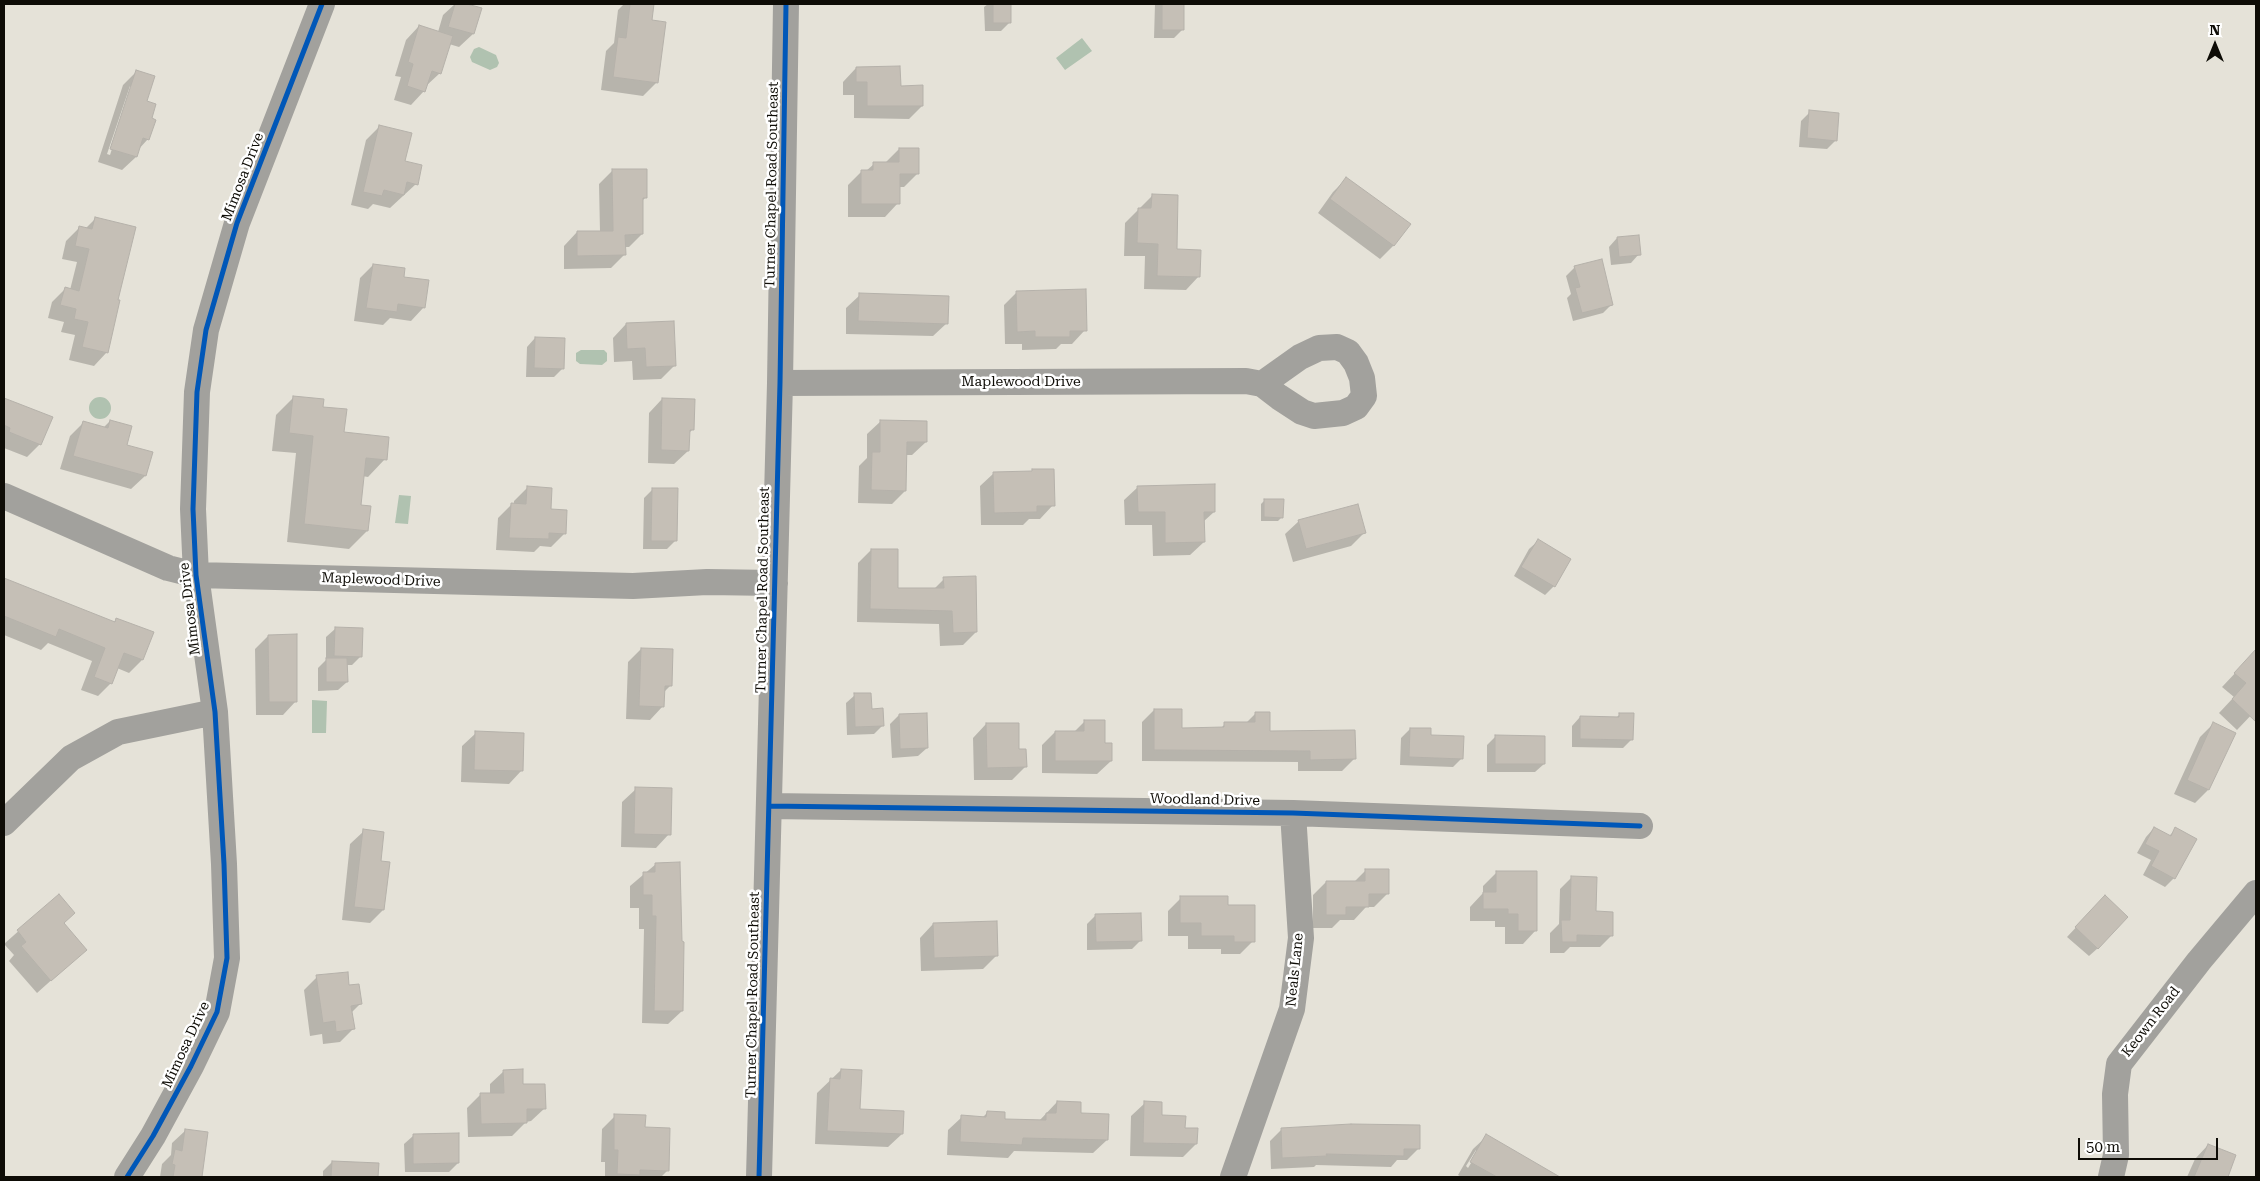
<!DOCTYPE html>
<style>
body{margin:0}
#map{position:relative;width:2260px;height:1181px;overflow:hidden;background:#e5e2d8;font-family:"Roboto Serif",serif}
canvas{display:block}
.frame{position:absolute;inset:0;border:5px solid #0e0c06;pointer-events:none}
.north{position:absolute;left:2190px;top:20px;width:50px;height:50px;-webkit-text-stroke:4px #fff;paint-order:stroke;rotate:0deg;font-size:14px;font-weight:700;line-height:20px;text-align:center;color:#0e0c06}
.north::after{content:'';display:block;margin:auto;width:18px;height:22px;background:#0e0c06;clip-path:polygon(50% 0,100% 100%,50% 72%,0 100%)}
.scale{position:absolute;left:2078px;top:1138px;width:140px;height:22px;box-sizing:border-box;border:2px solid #0e0c06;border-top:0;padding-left:6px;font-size:15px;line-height:18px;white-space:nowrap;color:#0e0c06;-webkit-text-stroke:4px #fff;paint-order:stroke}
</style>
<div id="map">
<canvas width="2260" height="1181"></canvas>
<div class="frame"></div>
<div class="north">N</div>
<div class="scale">50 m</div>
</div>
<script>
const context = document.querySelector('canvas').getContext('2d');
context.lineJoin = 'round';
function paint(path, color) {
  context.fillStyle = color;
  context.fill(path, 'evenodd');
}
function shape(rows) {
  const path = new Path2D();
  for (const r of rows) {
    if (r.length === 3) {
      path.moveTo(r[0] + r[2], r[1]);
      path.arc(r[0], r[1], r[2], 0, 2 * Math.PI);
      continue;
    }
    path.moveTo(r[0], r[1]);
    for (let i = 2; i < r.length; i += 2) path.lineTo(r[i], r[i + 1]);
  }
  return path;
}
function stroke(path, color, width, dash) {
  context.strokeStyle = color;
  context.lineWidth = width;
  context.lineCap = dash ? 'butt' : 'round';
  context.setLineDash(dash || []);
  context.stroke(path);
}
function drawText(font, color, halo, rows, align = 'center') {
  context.font = font + ' "Roboto Serif",serif';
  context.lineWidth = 5;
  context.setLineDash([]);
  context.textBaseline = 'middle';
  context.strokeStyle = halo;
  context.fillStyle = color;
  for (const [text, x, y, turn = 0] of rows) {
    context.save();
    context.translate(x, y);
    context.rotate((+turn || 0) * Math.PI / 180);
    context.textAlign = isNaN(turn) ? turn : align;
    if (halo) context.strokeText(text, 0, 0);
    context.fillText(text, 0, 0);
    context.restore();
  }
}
const water = shape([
 [1082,38,1092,51,1065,70,1056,58],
 [479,47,496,55,499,63,497,67,490,70,472,62,470,57,474,49],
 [581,350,604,350,607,353,607,361,602,365,580,364,576,361,576,353],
 [100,408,11],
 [399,495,411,496,408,524,395,523],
 [312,700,327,701,326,733,312,733]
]);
const shadow = shape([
 [455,4,480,9,473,34,459,47,449,44,440,73,426,86,424,91,411,105,394,100,401,77,395,76,406,40,419,26,438,32,443,15],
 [624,4,653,4,650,21,657,82,643,96,601,90,606,51,614,43,618,10],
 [988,4,1010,4,1010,22,1001,31,985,31,984,7],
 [1155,4,1183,4,1183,29,1174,38,1154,38],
 [856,68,900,87,922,106,909,119,854,118,854,95,843,95,843,82],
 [137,71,150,119,148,139,138,150,136,157,122,170,98,162,123,85],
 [130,86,132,86,110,155,107,154],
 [1810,112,1836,140,1827,149,1799,147,1801,121],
 [380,126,416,184,390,208,373,204,368,209,351,205,366,140],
 [899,149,918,173,904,187,898,187,898,203,885,217,848,217,848,185,862,171,866,171,874,164,886,162],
 [612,171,646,197,641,202,642,234,629,247,624,247,624,255,611,268,564,269,564,246,577,232,600,232,599,184],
 [1346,179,1394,245,1380,259,1318,213,1333,192],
 [1152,196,1175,250,1199,276,1186,290,1144,289,1145,256,1124,256,1125,223],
 [95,219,117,301,107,352,94,366,69,360,75,335,61,332,64,322,48,318,52,302,65,289,70,290,77,262,62,259,66,241,80,227,85,229],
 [1617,238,1639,254,1631,263,1611,265,1609,247],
 [373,265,402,278,424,307,411,321,390,318,383,325,354,321,360,278],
 [1575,267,1612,304,1603,313,1573,321,1567,298,1571,294,1566,276],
 [1017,292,1085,330,1072,344,1061,344,1056,349,1022,350,1022,344,1005,344,1004,305],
 [860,295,947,323,933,336,846,334,846,308],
 [626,324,675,365,661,379,633,380,632,361,614,362,613,338],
 [535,338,563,368,554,377,526,377,527,347],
 [294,397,321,408,343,434,385,459,368,477,362,476,359,506,367,531,349,549,287,542,296,453,272,451,276,415],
 [4,399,51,418,40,444,27,457,4,448],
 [662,399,693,429,688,434,688,451,674,464,648,463,649,413],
 [110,421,145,476,131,489,60,469,70,436,83,423,103,428],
 [881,421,926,442,912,455,906,455,905,491,892,504,858,503,859,466,867,458,867,434],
 [994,473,1053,505,1040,519,1029,519,1023,525,981,525,980,486],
 [528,487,550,510,564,534,551,547,540,546,534,552,496,550,498,518,511,505,514,505,514,501],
 [1138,487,1214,512,1203,522,1204,542,1190,555,1153,556,1152,525,1125,525,1124,500],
 [653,489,675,541,667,549,643,549,644,498],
 [1265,500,1282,517,1278,521,1261,521,1261,504],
 [1299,521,1364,533,1351,546,1293,562,1285,534],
 [1538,541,1554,586,1545,595,1514,576,1529,549],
 [871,550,896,589,933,590,944,579,976,632,963,645,940,646,939,624,857,622,858,563],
 [4,579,113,623,117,619,142,660,129,673,117,668,111,683,98,696,81,690,92,661,48,643,41,650,4,635],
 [335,629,361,656,352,665,346,665,347,682,338,690,318,691,318,668,326,660,326,637],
 [268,636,296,701,283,715,256,715,255,649],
 [641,649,670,686,663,693,663,706,650,720,626,719,628,662],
 [2254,653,2256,655,2256,710,2237,730,2219,713,2234,697,2222,687],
 [855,695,883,725,874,734,847,735,846,703],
 [1154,710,1181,729,1220,729,1225,724,1246,723,1255,714,1269,733,1354,759,1342,771,1298,771,1298,762,1142,761,1142,722],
 [1620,714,1632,739,1623,748,1572,747,1572,726,1580,717,1616,718],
 [899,715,927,748,918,756,892,758,890,724],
 [1085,721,1104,744,1111,761,1097,774,1042,773,1042,745,1055,732,1074,732],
 [986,724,1018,751,1025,767,1012,780,974,780,973,738],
 [2213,724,2234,733,2208,790,2195,803,2174,794,2200,737],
 [1410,729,1430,736,1462,758,1453,767,1400,765,1401,738],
 [476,733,522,770,509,784,461,782,462,746],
 [1496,736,1544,764,1535,772,1487,772,1487,745],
 [636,789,669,834,656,848,621,847,622,802],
 [2154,828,2169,836,2176,829,2174,878,2165,887,2143,875,2151,860,2137,853,2146,837],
 [364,831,379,862,383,910,370,923,342,920,350,844],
 [656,864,682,1011,668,1024,642,1023,644,929,639,929,639,908,630,908,630,886],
 [1366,870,1387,894,1374,907,1366,907,1354,920,1340,920,1332,928,1313,928,1313,895,1326,882,1354,882],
 [1497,872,1536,930,1523,944,1505,944,1505,927,1495,927,1495,921,1470,921,1470,907,1483,893,1483,886],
 [1572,877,1612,935,1600,947,1570,947,1564,953,1550,953,1550,933,1559,924,1560,889],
 [58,896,63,924,85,950,37,993,9,961,14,955,4,944],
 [1181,898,1226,907,1253,941,1240,954,1221,954,1221,949,1188,949,1188,936,1168,936,1168,911],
 [2096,906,2098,948,2089,956,2067,937],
 [1095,916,1141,940,1132,949,1087,950,1087,924],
 [933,924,997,955,983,969,921,971,920,938],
 [317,977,348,986,360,1004,351,1013,353,1029,340,1042,323,1044,322,1034,310,1036,304,990],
 [841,1070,859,1111,902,1134,888,1147,815,1144,817,1093],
 [504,1071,522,1086,545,1108,531,1121,526,1122,512,1136,468,1137,467,1108,481,1094,490,1094,490,1084],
 [1057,1102,1079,1114,1107,1140,1093,1153,1014,1151,1008,1158,947,1155,948,1130,962,1117,982,1118,987,1113,1004,1120,1039,1121],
 [1145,1103,1161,1116,1184,1129,1196,1144,1183,1157,1130,1156,1131,1116],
 [615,1116,644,1128,668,1170,661,1177,605,1177,605,1162,601,1162,602,1129],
 [1282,1129,1418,1149,1407,1160,1397,1160,1391,1167,1316,1165,1314,1167,1271,1169,1270,1141],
 [186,1130,207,1133,200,1177,160,1177,162,1164,171,1155,172,1143],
 [413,1136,458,1163,449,1172,405,1172,404,1144],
 [1487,1136,1552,1174,1550,1177,1461,1177,1458,1175,1473,1149],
 [1476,1150,1479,1150,1468,1168,1466,1166],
 [2208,1145,2235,1156,2226,1177,2187,1177,2195,1159],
 [332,1162,378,1164,377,1177,323,1177,323,1171]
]);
const building = shape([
 [455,4,467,4,482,8,474,34,448,27,455,4],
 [630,4,654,4,652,20,666,22,658,83,613,77,618,37,626,38,630,4],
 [993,4,1011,4,1011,23,993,23,993,4],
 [1162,4,1184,4,1184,30,1162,30,1162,4],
 [419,25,453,36,441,74,432,71,425,92,407,86,413,64,408,62,419,25],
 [900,66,901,86,923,85,923,106,867,106,867,82,856,82,856,67,900,66],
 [136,70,155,76,147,101,156,104,152,118,156,120,149,140,143,138,137,157,110,149,136,70],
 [1809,110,1839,113,1837,141,1807,138,1809,110],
 [379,125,412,133,405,161,422,165,418,185,407,182,404,195,384,190,382,196,363,192,379,125],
 [899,148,919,148,919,174,900,174,900,204,861,204,861,170,873,170,873,162,899,162,899,148],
 [612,169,647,169,647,198,643,198,643,234,625,235,626,255,577,256,577,231,613,231,612,169],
 [1346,177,1411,224,1394,246,1330,199,1346,177],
 [1152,194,1178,195,1177,249,1201,250,1200,277,1157,276,1158,244,1137,243,1138,208,1151,208,1152,194],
 [95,217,136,227,118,300,120,300,108,353,82,347,88,322,74,319,76,309,60,305,65,287,79,291,89,249,75,246,79,226,92,229,95,217],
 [1639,235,1641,255,1619,257,1617,237,1639,235],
 [1602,259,1613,305,1582,313,1575,288,1580,287,1574,266,1602,259],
 [373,264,405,268,404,277,429,280,425,308,398,304,397,312,366,308,373,264],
 [1086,289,1087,331,1070,331,1070,337,1035,337,1035,331,1017,332,1016,291,1086,289],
 [859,293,949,296,948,324,858,321,859,293],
 [674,321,676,366,646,367,645,348,627,349,626,323,674,321],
 [535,337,565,338,564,369,534,368,535,337],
 [293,396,324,399,323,407,347,409,344,432,389,437,387,460,366,458,361,505,371,506,368,531,304,524,313,436,289,433,293,396],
 [4,398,53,417,41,445,9,432,10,428,4,425,4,398],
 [662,398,695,399,694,430,690,430,689,451,661,450,662,398],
 [110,420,132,426,127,445,153,452,146,476,73,456,83,421,108,428,110,420],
 [880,420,927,421,927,442,907,442,906,491,871,490,872,452,880,452,880,420],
 [1032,469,1054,469,1055,506,1037,506,1037,512,994,513,993,472,1032,471,1032,469],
 [1215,484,1215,512,1204,512,1205,542,1165,543,1165,512,1138,512,1137,486,1215,484],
 [527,486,552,488,551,509,567,510,566,534,549,533,549,539,509,538,511,503,526,504,527,486],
 [652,488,678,488,677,541,651,541,652,488],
 [1264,499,1284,499,1283,518,1264,517,1264,499],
 [1358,504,1366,533,1306,549,1298,520,1358,504],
 [1538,539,1571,559,1555,587,1521,567,1538,539],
 [871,549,898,549,898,588,944,588,943,577,976,576,977,632,953,633,952,611,870,609,871,549],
 [4,578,115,622,116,618,154,632,143,660,124,653,112,684,94,677,105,648,59,629,56,637,4,616,4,578],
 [335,627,363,628,362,657,334,656,335,627],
 [297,634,297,702,269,702,268,635,297,634],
 [641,648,673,649,672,686,665,686,664,707,639,706,641,648],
 [2256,649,2256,722,2232,699,2246,683,2234,673,2256,649],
 [326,658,347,658,348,682,326,682,326,658],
 [854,693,871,693,872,709,883,708,884,726,855,727,854,693],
 [1154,709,1182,709,1182,728,1224,727,1224,722,1255,722,1255,712,1270,712,1270,731,1355,730,1356,759,1310,760,1310,751,1154,750,1154,709],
 [927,713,928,748,900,749,899,714,927,713],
 [1619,713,1634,713,1633,740,1580,739,1580,716,1619,717,1619,713],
 [1084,720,1105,720,1105,743,1112,743,1112,761,1055,761,1055,731,1084,731,1084,720],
 [2213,722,2236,733,2209,790,2187,780,2213,722],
 [986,723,1019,723,1019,749,1026,749,1027,767,987,768,986,723],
 [1410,728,1431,728,1431,735,1464,736,1463,759,1409,757,1410,728],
 [475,731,524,733,523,771,474,770,475,731],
 [1495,735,1545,736,1545,764,1495,764,1495,735],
 [635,787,672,788,671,835,634,834,635,787],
 [2154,827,2171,836,2175,827,2197,839,2175,879,2151,866,2159,851,2145,844,2154,827],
 [363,829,384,832,381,861,390,862,384,910,354,907,363,829],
 [680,862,682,941,684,942,683,1011,654,1011,656,916,652,916,652,895,643,895,643,872,655,872,655,863,680,862],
 [1365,869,1389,869,1389,894,1369,894,1369,907,1346,907,1346,915,1326,915,1326,881,1365,881,1365,869],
 [1496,871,1537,871,1537,931,1518,931,1518,914,1508,914,1508,909,1483,909,1483,892,1496,892,1496,871],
 [1571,876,1597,877,1596,911,1613,912,1613,936,1577,935,1577,942,1562,942,1561,920,1570,920,1571,876],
 [59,894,75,913,64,923,87,950,51,981,21,946,26,942,17,930,59,894],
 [2105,895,2128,917,2098,949,2075,927,2105,895],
 [1180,896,1228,896,1228,905,1255,905,1255,942,1234,942,1234,936,1201,936,1201,923,1180,923,1180,896],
 [1141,913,1142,941,1096,942,1095,914,1141,913],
 [997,921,998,956,934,958,933,923,997,921],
 [348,972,349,985,359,984,362,1004,351,1006,355,1029,336,1032,335,1021,323,1023,316,975,348,972],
 [523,1069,523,1084,545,1084,546,1109,527,1109,527,1123,481,1124,480,1093,504,1093,503,1070,523,1069],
 [841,1069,862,1070,860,1109,904,1111,903,1134,827,1131,830,1078,840,1079,841,1069],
 [1057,1101,1081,1102,1081,1113,1109,1114,1108,1140,1023,1138,1022,1145,960,1142,961,1115,986,1117,987,1111,1005,1112,1005,1119,1046,1120,1046,1113,1056,1113,1057,1101],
 [1144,1101,1162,1102,1162,1115,1186,1116,1185,1128,1198,1128,1197,1144,1143,1143,1144,1101],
 [614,1114,646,1115,645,1127,670,1128,669,1171,640,1170,640,1175,617,1174,618,1150,614,1150,614,1114],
 [1351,1124,1420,1125,1420,1149,1404,1149,1404,1156,1326,1154,1327,1156,1282,1158,1281,1128,1351,1124],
 [185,1129,208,1132,202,1177,173,1177,175,1165,172,1164,175,1149,182,1151,185,1129],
 [459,1133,459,1163,413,1164,413,1134,459,1133],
 [1486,1134,1560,1177,1497,1177,1470,1162,1486,1134],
 [2208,1144,2236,1155,2228,1177,2194,1177,2208,1144],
 [332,1161,379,1163,378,1177,331,1177,332,1161]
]);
const minor = shape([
 [780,383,1246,381,1262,384,1279,397,1302,412,1314,416,1343,413,1356,407,1364,396,1362,378,1356,363,1348,352,1337,347,1319,348,1300,357,1262,384],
 [4,496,168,568,196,575,633,586,707,582,775,583],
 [769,806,1293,813,1640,826],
 [4,823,71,758,118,732,215,712],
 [127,1177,153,1136,191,1066,217,1012,227,958,224,864,215,712,196,575,193,509,197,392,206,330,237,223,322,4],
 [759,1177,780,383,786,4],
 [1233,1177,1292,1009,1301,938,1293,813],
 [2111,1177,2116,1155,2115,1094,2119,1064,2199,961,2256,893]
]);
const cycleway = shape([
 [769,806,1293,813,1640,826],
 [127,1177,153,1136,191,1066,217,1012,227,958,224,864,215,712,196,575,193,509,197,392,206,330,237,223,322,4],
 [759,1177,780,383,786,4]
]);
const streetNames = [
 ["Mimosa Drive",243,177,-69],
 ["Turner Chapel Road Southeast",772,185,-89],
 ["Maplewood Drive",1021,382],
 ["Maplewood Drive",381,580,2],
 ["Turner Chapel Road Southeast",763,590,-89],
 ["Mimosa Drive",190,609,-97],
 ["Woodland Drive",1205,800,1],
 ["Neals Lane",1295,970,-84],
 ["Turner Chapel Road Southeast",753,995,-89],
 ["Keown Road",2151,1022,-52],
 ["Mimosa Drive",186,1045,-65]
];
paint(water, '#b0c2b0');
paint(shadow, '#0003');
paint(building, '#c5bfb6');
stroke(building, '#b5b1aa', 1);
stroke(minor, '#a2a19d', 26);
stroke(cycleway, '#0057b8', 5);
drawText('14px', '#0e0c06', '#fff', streetNames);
</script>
